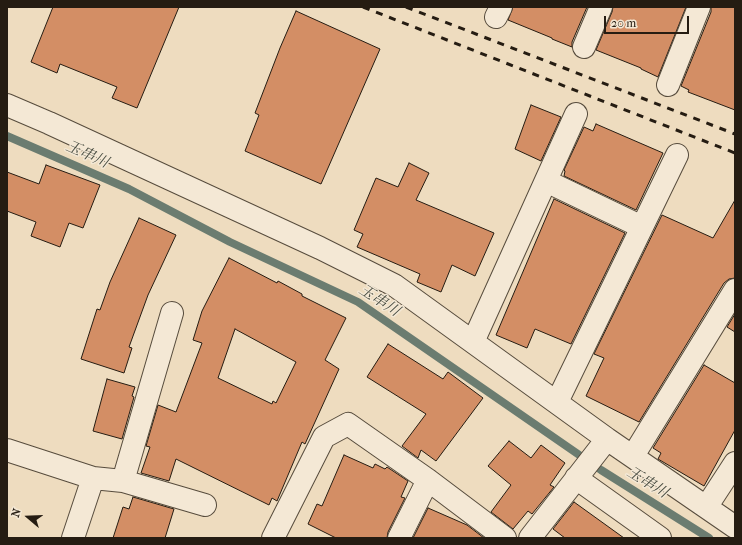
<!DOCTYPE html>
<meta charset="utf-8">
<style>
body{margin:0}
#map{position:relative;width:742px;height:545px;overflow:hidden;background:#eedcbf;font-family:"IM FELL French Canon",serif}
canvas{display:block}
.frame{position:absolute;inset:0;border:8px solid #251c12;pointer-events:none}
.north{position:absolute;left:8px;top:497px;width:40px;height:40px;-webkit-text-stroke:3px #f4e8d5;paint-order:stroke;rotate:289deg;font-size:11px;font-weight:700;line-height:16px;text-align:center;color:#251c12}
.north::after{content:'';display:block;margin:auto;width:14px;height:18px;background:#251c12;clip-path:polygon(50% 0,100% 100%,50% 72%,0 100%)}
.scale{position:absolute;left:604px;top:16px;width:85px;height:18px;box-sizing:border-box;border:2px solid #251c12;border-top:0;padding-left:5px;font-size:12px;line-height:14px;white-space:nowrap;color:#251c12;-webkit-text-stroke:3px #f4e8d5;paint-order:stroke}
</style>
<div id="map">
<canvas width="742" height="545"></canvas>
<div class="frame"></div>
<div class="north">N</div>
<div class="scale">20 m</div>
</div>
<script>
const context = document.querySelector('canvas').getContext('2d');
context.lineJoin = 'round';
function shape(rows) {
  const path = new Path2D();
  for (const r of rows) {
    path.moveTo(r[0], r[1]);
    for (let i = 2; i < r.length; i += 2) path.lineTo(r[i], r[i + 1]);
  }
  return path;
}
function stroke(path, color, width, dash) {
  context.strokeStyle = color;
  context.lineWidth = width;
  context.lineCap = dash ? 'butt' : 'round';
  context.setLineDash(dash || []);
  context.stroke(path);
}
function paint(path, color) {
  context.fillStyle = color;
  context.fill(path, 'evenodd');
}
function drawText(font, color, halo, rows, align = 'center') {
  context.font = font + ' "IM FELL French Canon","Noto Serif JP",serif';
  context.lineWidth = 3;
  context.setLineDash([]);
  context.textBaseline = 'middle';
  context.strokeStyle = halo;
  context.fillStyle = color;
  for (const [text, x, y, turn = 0] of rows) {
    context.save();
    context.translate(x, y);
    context.rotate((+turn || 0) * Math.PI / 180);
    context.textAlign = isNaN(turn) ? turn : align;
    if (halo) context.strokeText(text, 0, 0);
    context.fillText(text, 0, 0);
    context.restore();
  }
}
const stream = shape([
 [7,136,129,189,230,242,358,302,601,470,709,538]
]);
const building = shape([
 [53,7,179,7,137,108,112,98,117,87,60,64,57,73,31,62,53,7],
 [513,7,587,7,572,42,572,47,552,39,552,38,508,20,513,7],
 [613,7,686,7,658,77,641,69,641,68,596,50,612,12,613,7],
 [711,7,735,7,735,110,688,92,689,90,681,86,711,12,711,7],
 [296,11,380,49,321,184,245,151,259,115,255,113,280,48,296,11],
 [531,105,561,117,541,161,515,149,531,105],
 [596,124,663,153,636,210,564,176,565,171,564,170,584,127,593,131,596,124],
 [409,163,429,173,416,200,494,233,475,276,452,265,441,292,417,282,420,274,357,247,363,234,354,230,376,178,398,187,409,163],
 [46,165,100,185,83,228,69,223,60,247,31,236,36,222,7,211,7,172,39,184,46,165],
 [554,199,625,233,571,344,535,329,527,348,496,335,554,199],
 [735,200,735,278,729,279,724,283,639,422,586,396,604,358,594,354,662,215,713,238,735,200],
 [139,218,176,235,148,295,129,347,132,348,124,373,81,359,97,309,100,310,110,282,139,218],
 [229,258,277,283,278,281,302,294,302,296,346,318,325,360,339,369,305,444,302,442,277,501,272,498,269,505,176,459,169,481,141,473,150,447,146,446,158,405,176,412,202,343,193,340,202,311,229,258],
 [235,329,296,362,276,403,273,401,272,404,218,378,235,329],
 [735,314,735,332,727,327,735,314],
 [388,344,443,379,448,372,483,398,436,461,421,450,418,458,402,446,426,414,367,377,388,344],
 [704,365,735,383,735,430,704,486,658,459,661,453,653,448,704,365],
 [107,379,135,387,132,396,134,397,122,439,93,431,107,379],
 [509,441,531,458,541,445,565,463,550,485,554,487,532,514,528,511,513,529,491,512,511,485,488,466,509,441],
 [344,455,373,468,375,464,385,469,387,467,408,481,401,497,405,498,388,532,387,538,336,538,308,524,317,504,322,506,344,455],
 [133,497,174,509,165,538,113,538,123,507,129,509,133,497],
 [574,502,624,538,565,538,553,529,574,502],
 [428,508,467,525,484,538,413,538,428,508]
]);
const minor = shape([
 [496,17,501,7],
 [584,47,601,7],
 [668,85,699,7],
 [7,105,49,123,320,248,394,285,607,439,735,527],
 [546,181,642,227],
 [473,342,576,114],
 [557,402,677,155],
 [7,450,93,478,123,481,205,505],
 [633,456,735,290],
 [576,478,660,538],
 [123,481,172,313],
 [707,506,735,463],
 [73,538,93,478],
 [273,538,324,437,348,424,428,480,505,538],
 [399,538,428,480],
 [530,538,607,439]
]);
const rail = shape([
 [363,7,735,153],
 [406,7,735,134]
]);
const waterNames = [
 ["玉串川",87,155,24],
 ["玉串川",379,301,33],
 ["玉串川",647,483,32]
];
stroke(stream, '#6b7c70', 8);
paint(building, '#d38e65');
stroke(building, '#251c12', 1);
stroke(minor, '#574c3d', 24);
stroke(minor, '#f4e8d5', 22);
stroke(rail, '#251c12', 3, [7, 7]);
drawText('italic 15px', '#484c41', '#f4e8d5', waterNames);
</script>
